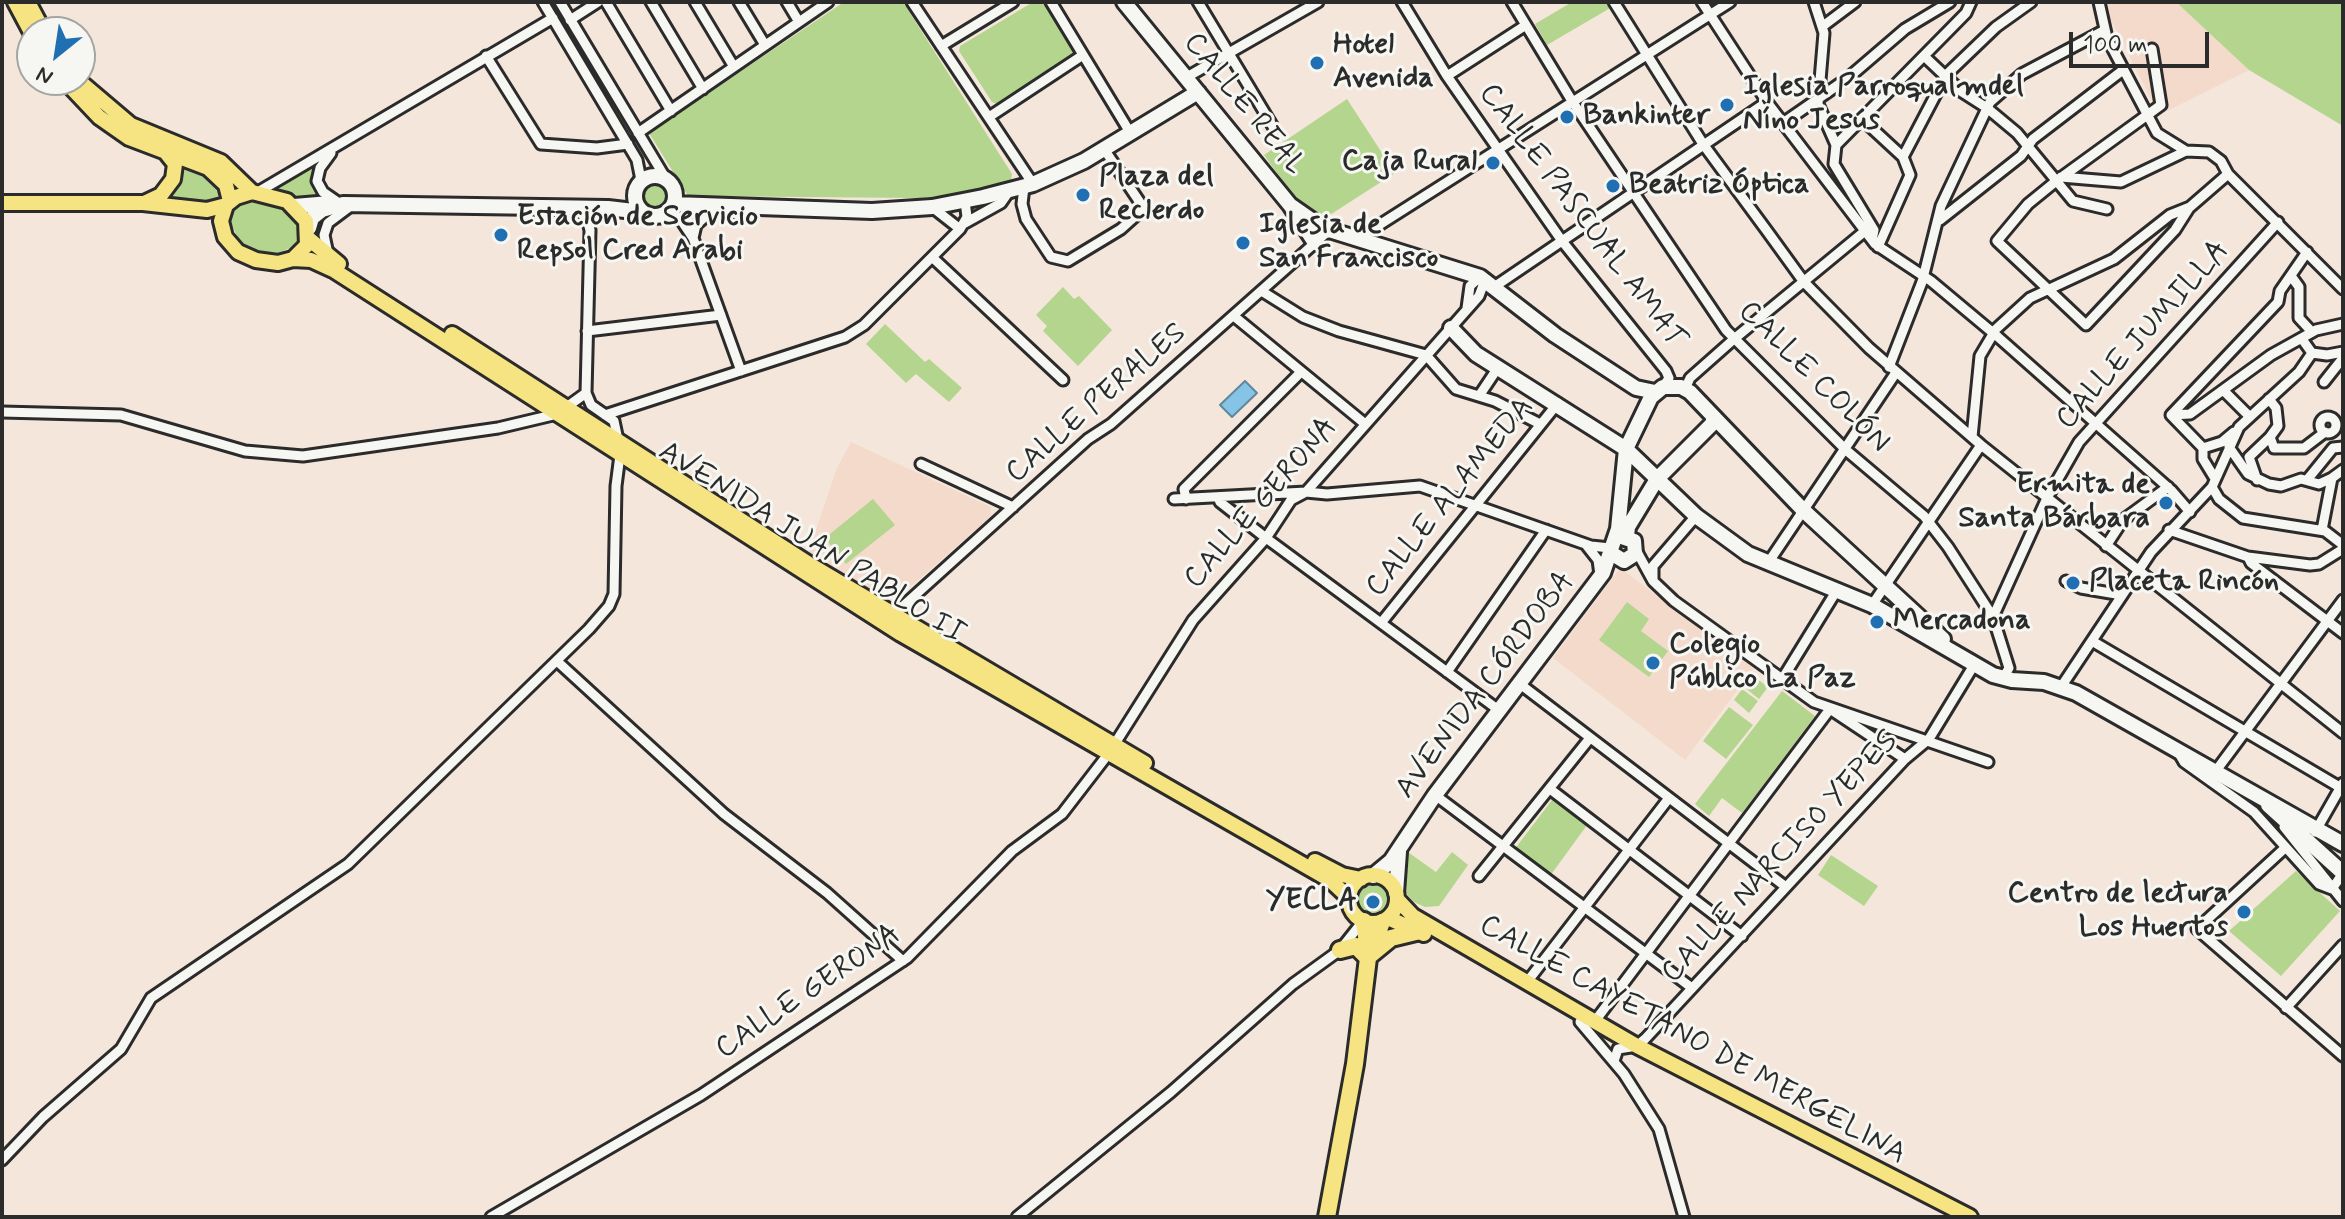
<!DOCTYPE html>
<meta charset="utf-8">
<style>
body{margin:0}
#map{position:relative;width:2345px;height:1219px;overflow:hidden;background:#f5e6db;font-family:Mynerve,sans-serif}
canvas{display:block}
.frame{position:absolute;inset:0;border:4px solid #2b2b2b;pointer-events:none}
.north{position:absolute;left:16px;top:16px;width:80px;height:80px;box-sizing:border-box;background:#f6f6f2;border:2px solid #a5a5a2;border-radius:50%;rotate:210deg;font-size:22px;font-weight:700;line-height:32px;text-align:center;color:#2b2b2b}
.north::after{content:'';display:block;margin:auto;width:28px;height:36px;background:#1f6fb2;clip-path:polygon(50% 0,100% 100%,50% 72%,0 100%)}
.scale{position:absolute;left:2069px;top:32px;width:140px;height:36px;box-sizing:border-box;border:4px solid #2b2b2b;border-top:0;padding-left:10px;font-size:24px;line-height:28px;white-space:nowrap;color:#2b2b2b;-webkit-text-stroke:6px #f6f6f2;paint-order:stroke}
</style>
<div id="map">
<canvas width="2345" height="1219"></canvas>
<div class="frame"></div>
<div class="north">N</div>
<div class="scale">100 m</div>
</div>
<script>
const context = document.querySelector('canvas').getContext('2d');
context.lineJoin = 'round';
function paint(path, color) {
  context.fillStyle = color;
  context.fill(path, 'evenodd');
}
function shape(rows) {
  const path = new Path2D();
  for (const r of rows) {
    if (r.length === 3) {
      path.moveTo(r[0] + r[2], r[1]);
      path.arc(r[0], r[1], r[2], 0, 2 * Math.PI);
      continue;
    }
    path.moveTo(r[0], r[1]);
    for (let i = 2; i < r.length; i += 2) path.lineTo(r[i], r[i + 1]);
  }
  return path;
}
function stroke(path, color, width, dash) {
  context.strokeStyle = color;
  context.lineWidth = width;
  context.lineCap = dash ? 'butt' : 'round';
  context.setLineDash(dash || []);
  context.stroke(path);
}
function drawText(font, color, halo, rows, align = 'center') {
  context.font = font + ' Mynerve,sans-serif';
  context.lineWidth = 6;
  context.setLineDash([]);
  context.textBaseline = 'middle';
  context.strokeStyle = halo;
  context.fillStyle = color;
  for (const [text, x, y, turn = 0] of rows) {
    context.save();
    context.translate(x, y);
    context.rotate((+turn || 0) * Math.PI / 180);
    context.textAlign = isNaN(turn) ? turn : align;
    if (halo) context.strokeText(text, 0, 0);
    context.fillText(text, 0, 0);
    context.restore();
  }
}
const built = shape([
 [2102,2,2176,2,2249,70,2159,115],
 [851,442,991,507,990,517,889,606,808,553,837,468],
 [1620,568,1754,668,1685,760,1553,658]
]);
const green = shape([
 [844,2,903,2,1012,174,1011,180,960,194,920,198,688,196,649,133],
 [1033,2,1045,2,1075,53,997,104,992,102,959,51,960,46],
 [1572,2,1609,2,1612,7,1547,45,1535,24],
 [2176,2,2343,2,2343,126,2249,70],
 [1347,99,1395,173,1322,220,1302,208,1264,155],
 [324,158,313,179,321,196,299,200,276,190,277,185],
 [187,168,212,180,220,193,216,201,211,204,166,199,178,176],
 [654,196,12],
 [253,201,279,207,295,221,299,238,296,246,272,255,256,251,239,241,229,218,236,207],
 [1063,287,1074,299,1079,296,1112,330,1078,366,1043,331,1047,326,1036,315],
 [885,324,925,362,929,359,962,388,949,402,916,374,906,383,866,344],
 [873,499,895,525,846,564,825,538],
 [1627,602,1649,619,1641,631,1668,651,1649,677,1599,640],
 [1752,675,1768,687,1759,699,1744,687],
 [1742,689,1758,701,1749,713,1734,700],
 [1782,691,1815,716,1742,813,1722,798,1709,816,1695,804],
 [1729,707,1753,725,1726,759,1703,741],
 [1555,796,1590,821,1550,876,1514,850],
 [1405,850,1436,872,1452,852,1468,865,1439,906,1425,907,1414,902,1404,891,1401,870],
 [1831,855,1878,886,1864,906,1818,875],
 [2296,871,2340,911,2281,976,2229,931],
 [1373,899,17]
]);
const water = shape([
 [1245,381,1257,393,1232,417,1220,405,1245,381]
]);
const street = shape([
 [543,2,637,160,641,180],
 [560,2,666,179],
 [606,2,671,111],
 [651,2,703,89],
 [695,2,734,67],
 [739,2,765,45],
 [787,2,799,22],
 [912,2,1033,184],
 [1051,2,1131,134],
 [1198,2,1275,130],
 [1402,2,1447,76,1562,241,1666,371,1669,378,1663,387],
 [1512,2,1572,101,1726,330,1846,450,1924,516,1948,547,1993,617,2009,668,2003,678],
 [1614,2,1703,144,1767,231,1804,282,1869,348,1981,445,2343,733],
 [1702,2,1767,102,1875,244,1931,281,1998,337,2171,490,2190,512],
 [1814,2,1824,33,1818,104,1836,145,1834,164,1874,230,1872,240],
 [570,20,598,2],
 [1823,26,1855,2],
 [941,46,1013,2],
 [2152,49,2161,105,2055,182,2028,204,1997,241,2086,325,2175,230,2189,208],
 [486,56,541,144,597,148,628,144],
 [1924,56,1962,92,1987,108,2017,133,2073,201,2107,209],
 [1447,76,1526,25],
 [1187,77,1318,2],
 [989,117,1083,55],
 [1863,120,1903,157,1910,175,1878,247],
 [1783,123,1848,78,1905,29,1950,2],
 [638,133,828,2],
 [1836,145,1966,13,1971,2],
 [331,153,320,168,317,181,323,192,336,201],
 [1903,157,1946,75,1996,27,2031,2],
 [2228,174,2343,289],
 [2061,177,2121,182,2186,151],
 [1024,187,1022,204,1026,219,1051,257,1068,261,1121,229,1141,211,1141,204,1104,149],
 [258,192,553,18],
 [932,207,960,229],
 [664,214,679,217,693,238,741,371],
 [1940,220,2021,156,2033,139,2123,70],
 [965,223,1001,203,1010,190],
 [693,238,696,225,705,217,751,211],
 [1363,240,1365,234,1730,2],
 [328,254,324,235,328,223,348,208],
 [933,258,1063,380],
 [2291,276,2299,287,2299,318,2312,332],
 [1494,287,1767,102],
 [1263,292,1303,317,1339,331,1426,355,1456,389,1495,401,1540,424],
 [1467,308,1470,286,1480,277],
 [1235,317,1364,423],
 [587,331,721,315],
 [2312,353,2327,355,2343,352],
 [1889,367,1922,282,1941,206,1990,102,2022,74,2105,30],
 [2324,382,2343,358],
 [1685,389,1690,378,1734,339,1865,231],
 [2223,390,2250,417],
 [586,393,591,405,614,421,618,440],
 [1479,396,1499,366],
 [2269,399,2276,408,2278,426,2270,437],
 [2,412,121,415,245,451,303,456,498,428,557,414,586,393,590,230,587,219,576,207],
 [605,415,845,337,864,325,960,229,967,217,965,201],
 [2171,415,2278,302,2280,291,2307,252],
 [2171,415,2190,414,2271,355,2316,330,2343,324],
 [2171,415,2203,448,2222,442,2234,432],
 [2328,425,8],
 [1972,437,1980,356,1996,329,2030,298,2114,259,2170,215,2190,207,2228,174,2221,161,2209,152,2186,151,2157,133,2107,38,2099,2],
 [2229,447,2248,474,2269,484,2281,486,2301,479,2319,484,2332,478],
 [2203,448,2203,459,2214,477],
 [921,464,1013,507],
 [2257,480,2249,457,2270,437,2274,448,2304,448,2325,432],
 [2307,480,2333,448,2343,447],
 [2212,487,2239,427,2299,372,2312,353,2302,339],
 [1218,497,1220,502,1266,538,1500,711],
 [1174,499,1306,492,1327,494,1420,486,1591,546,1610,548],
 [1186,499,1184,489,1300,373],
 [1696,516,1653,566,1653,581,1674,601,1814,702,1988,762],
 [2169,530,2248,557,2310,565,2319,564,2343,549],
 [2322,530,2332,478,2343,470],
 [1587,546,1598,560,1600,575],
 [2106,546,2123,520,2168,487],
 [1636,550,1653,581],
 [2248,557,2251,563,2343,633],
 [1768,563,1895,374],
 [2066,581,2081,588,2122,595],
 [1872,605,1981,445],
 [892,616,1088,439,1111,424,1325,234,1331,232],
 [1993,617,2047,498,2079,442,2278,222],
 [1381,623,1558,403],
 [2092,641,2343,789],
 [558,662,724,814,827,893,903,961],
 [1447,672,1546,530],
 [1781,681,1837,590],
 [1520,684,1786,887],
 [2061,687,2151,552,2212,487,2219,499,2243,518,2325,531,2343,545],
 [1114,745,1193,620,1266,538,1291,500,1306,492,1479,296,1485,280],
 [2180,755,2184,762,2254,812,2319,884,2332,889,2343,873],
 [2215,772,2343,600],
 [1550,789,1742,936],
 [1435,795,1692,988],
 [2284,827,2343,901],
 [2315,832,2343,783],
 [2285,848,2197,929,2343,1056],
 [1479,876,1590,738],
 [1527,982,1669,798],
 [2286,1008,2343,945],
 [1595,1021,1830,709,1905,759],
 [1580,1022,1624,1074,1659,1129,1684,1217],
 [1614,1061,1618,1049,1637,1046,1645,1039,1905,759,1929,739,1974,665],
 [2,1160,43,1117,121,1049,151,998,348,864,589,629,609,606,614,594,616,486,620,455],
 [491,1217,701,1095,907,958,1012,851,1062,814,1109,753],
 [1017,1217,1171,1092,1293,984,1340,950,1363,921]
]);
const secondary = shape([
 [1124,2,1290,205,1315,243],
 [655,196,20],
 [674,204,872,211,932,207,983,197,1033,184,1084,161,1198,92],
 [1290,205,1323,228,1480,277,1555,335,1636,388,1655,392],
 [294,206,330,203],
 [309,228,312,218,322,210,343,204,608,208,642,212],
 [1451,328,1476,354,1626,449,1696,516,1748,554,1872,605,1993,675,2012,680,2044,682,2076,693,2343,844],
 [1627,536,1628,527,1657,479,1712,424,1714,417],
 [1611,553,1624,561,1635,554,1634,541,1619,536],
 [2268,805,2343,873],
 [1373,876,1391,861,1435,795,1603,573,1618,529,1626,449,1651,397,1663,387,1681,387,1690,392,1804,511,1943,639],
 [1396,893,1399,852]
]);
const primary = shape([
 [15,2,32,34],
 [28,2,44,32],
 [64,80,99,117,129,138,208,168,226,185,230,201],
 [78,80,131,125,221,162,252,192],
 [252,192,287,201,306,221,307,245,293,259,278,263,256,260,238,252,225,237,221,221,226,205,236,197,252,192],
 [2,203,143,203,207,210,226,205],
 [144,203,161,195,173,179,175,164,167,154],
 [309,239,339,264],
 [293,259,311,260,335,271,901,634,1330,880,1349,898],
 [452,334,809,564,1145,763],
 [1315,861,1342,875,1361,879],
 [1373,899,24],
 [1397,899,1413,916,1637,1046,1970,1217],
 [1388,918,1424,934]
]);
const highway = shape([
 [1364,921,1368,951],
 [1340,950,1356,946,1368,958],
 [1369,956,1391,938,1420,931],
 [1327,1217,1355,1064,1368,958,1382,922]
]);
const markers = [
 [1317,63,8,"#1f6fb2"],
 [1727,105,8,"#1f6fb2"],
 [1567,117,8,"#1f6fb2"],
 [1493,163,8,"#1f6fb2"],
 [1613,186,8,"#1f6fb2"],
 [1083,195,8,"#1f6fb2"],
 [501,235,8,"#1f6fb2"],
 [1243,243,8,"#1f6fb2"],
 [2166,503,8,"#1f6fb2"],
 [2073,583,8,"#1f6fb2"],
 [1877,622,8,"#1f6fb2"],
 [1653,663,8,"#1f6fb2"],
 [1373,902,8,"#1f6fb2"],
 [2244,912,8,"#1f6fb2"]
];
const poiNames = [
 ["Hotel",1333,46],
 ["Avenida",1333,80],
 ["Iglesia Parroqualmdel",1743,88],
 ["Níno Jesús",1743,122],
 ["Bankinter",1583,117],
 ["Caja Rural",1477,163,"right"],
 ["Plaza del",1099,178],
 ["Reclerdo",1099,212],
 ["Beatriz Óptica",1629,186],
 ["Estación de Servicio",517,218],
 ["Repsol Cred Arabi",517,252],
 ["Iglesia de",1259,226],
 ["San Francisco",1259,260],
 ["Ermita de",2150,486,"right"],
 ["Santa Bárbara",2150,520,"right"],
 ["Placeta Rincón",2089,583],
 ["Mercadona",1893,622],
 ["Colegio",1669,646],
 ["Público La Paz",1669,680],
 ["Centro de lectura",2228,895,"right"],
 ["Los Huertos",2228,929,"right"],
 ["YECLA",1357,902,"right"]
];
const streetNames = [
 ["CALLE REAL",1243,105,51],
 ["CALLE PASCUAL AMAT",1581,217,53],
 ["CALLE JUMILLA",2144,336,-48],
 ["CALLE COLÓN",1813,378,45],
 ["CALLE PERALES",1097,404,-41],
 ["CALLE ALAMEDA",1451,498,-51],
 ["CALLE GERONA",1262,504,-49],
 ["AVENIDA JUAN PABLO II",811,544,32],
 ["AVENIDA CÓRDOBA",1486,686,-53],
 ["CALLE NARCISO YEPES",1781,858,-47],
 ["CALLE GERONA",809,993,-34],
 ["CALLE CAYETANO DE MERGELINA",1692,1041,29]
];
paint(built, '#f4daca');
paint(green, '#b3d58e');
paint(water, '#85c4e6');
stroke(water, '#61879b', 2);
stroke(street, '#2b2b2b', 15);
stroke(secondary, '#2b2b2b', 20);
stroke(primary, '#2b2b2b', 20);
stroke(highway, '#2b2b2b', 22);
stroke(street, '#f6f6f2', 9);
stroke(secondary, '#f6f6f2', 14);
stroke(primary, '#f6e381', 14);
stroke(highway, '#f6e381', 16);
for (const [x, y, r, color] of markers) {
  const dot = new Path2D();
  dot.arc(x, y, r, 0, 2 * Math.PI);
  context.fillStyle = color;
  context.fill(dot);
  stroke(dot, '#f6f6f2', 3);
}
drawText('bold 30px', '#2b2b2b', '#f6f6f2', poiNames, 'left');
drawText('30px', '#2b2b2b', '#f6f6f2', streetNames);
</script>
